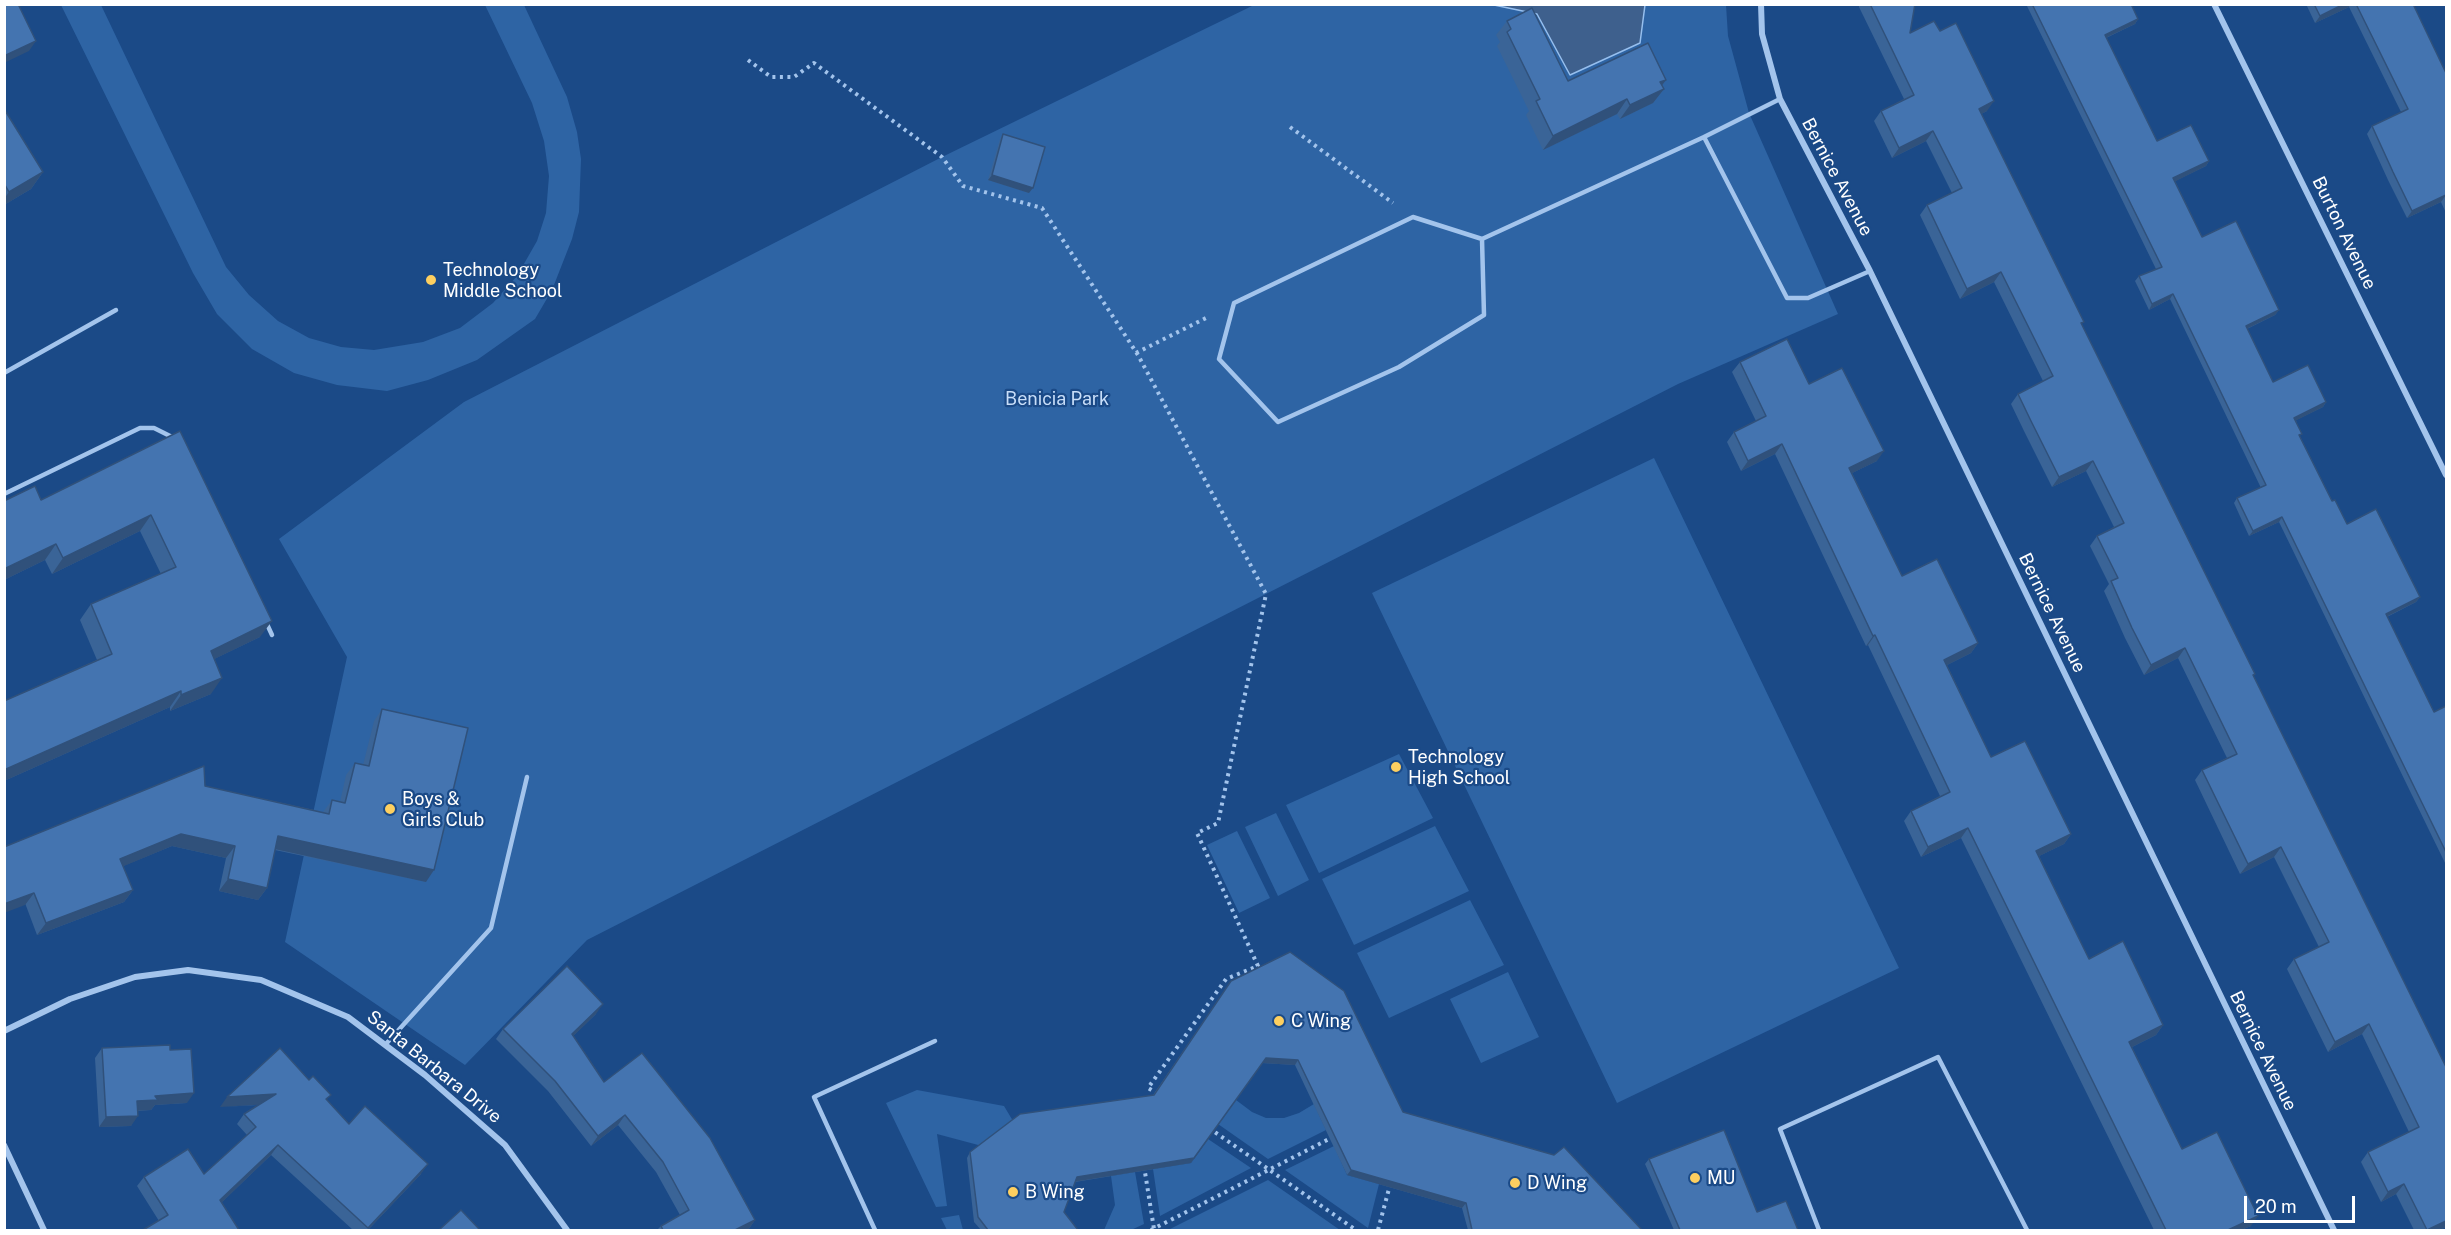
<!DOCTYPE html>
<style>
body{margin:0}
#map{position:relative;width:2451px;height:1235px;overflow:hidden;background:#1b4a87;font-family:"Public Sans",sans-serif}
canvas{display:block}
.frame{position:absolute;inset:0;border:6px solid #fff;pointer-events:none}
.scale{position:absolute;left:2244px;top:1196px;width:111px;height:27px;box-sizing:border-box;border:3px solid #fff;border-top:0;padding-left:8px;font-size:18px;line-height:21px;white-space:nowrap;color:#fff;-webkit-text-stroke:4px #1b4a87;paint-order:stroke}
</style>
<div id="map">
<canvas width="2451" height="1235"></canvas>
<div class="frame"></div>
<div class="scale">20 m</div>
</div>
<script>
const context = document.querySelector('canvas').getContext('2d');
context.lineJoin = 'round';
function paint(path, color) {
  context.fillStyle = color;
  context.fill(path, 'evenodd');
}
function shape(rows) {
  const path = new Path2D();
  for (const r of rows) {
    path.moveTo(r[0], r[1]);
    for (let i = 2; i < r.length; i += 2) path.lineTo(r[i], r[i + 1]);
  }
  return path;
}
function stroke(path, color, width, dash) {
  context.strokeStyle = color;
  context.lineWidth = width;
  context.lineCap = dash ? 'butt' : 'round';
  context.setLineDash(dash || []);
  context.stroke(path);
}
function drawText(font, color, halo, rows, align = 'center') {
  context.font = font + ' "Public Sans",sans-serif';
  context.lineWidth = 4.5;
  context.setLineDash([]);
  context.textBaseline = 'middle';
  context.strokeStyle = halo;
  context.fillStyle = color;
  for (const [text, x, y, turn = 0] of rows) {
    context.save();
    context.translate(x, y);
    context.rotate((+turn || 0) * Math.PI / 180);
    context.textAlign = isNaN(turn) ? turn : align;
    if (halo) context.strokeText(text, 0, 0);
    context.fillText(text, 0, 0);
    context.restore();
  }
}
const green = shape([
 [61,5,101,5,226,267,249,295,278,321,309,338,341,347,374,350,423,342,460,328,493,303,517,276,537,241,546,213,549,176,544,141,532,103,485,5,524,5,567,97,577,132,581,159,579,212,572,239,552,290,535,319,477,360,428,380,387,391,337,385,294,373,252,349,217,314,193,273],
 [1254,5,1726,5,1728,36,1749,113,1838,314,1678,384,587,940,465,1065,285,942,347,657,279,539,464,402,942,157],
 [1654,458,1899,968,1617,1103,1372,593],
 [1399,754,1433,818,1319,873,1286,805],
 [1276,813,1309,880,1278,896,1245,827],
 [1435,826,1469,891,1354,945,1322,879],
 [1237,831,1270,898,1239,913,1207,845],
 [1470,900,1504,965,1389,1018,1357,953],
 [1508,972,1539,1037,1481,1063,1450,999],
 [917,1090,1004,1106,1013,1121,982,1146,937,1134,947,1206,936,1207,886,1103],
 [1236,1100,1252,1112,1266,1118,1284,1118,1299,1113,1314,1104,1326,1130,1268,1159,1218,1124],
 [1208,1139,1251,1168,1160,1216,1153,1169,1191,1163],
 [1334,1146,1347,1175,1379,1184,1368,1228,1285,1170],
 [1135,1172,1144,1224,1131,1230,1104,1230,1115,1205,1111,1176],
 [1268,1180,1340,1230,1168,1230],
 [959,1215,963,1230,947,1230,941,1218]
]);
const water = shape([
 [1494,5,1645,5,1640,43,1570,75,1537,14,1494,5]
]);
const path = shape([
 [748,60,771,77,794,77,814,63,942,157,963,186,1042,208,1138,355,1266,594,1218,823,1197,833,1258,966,1226,979,1148,1088,1158,1094],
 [1290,127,1393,203],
 [1136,353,1208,317],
 [1209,1128,1356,1230],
 [1144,1166,1154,1229],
 [1151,1230,1333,1137],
 [1378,1230,1390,1185]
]);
const service = shape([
 [1704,137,1787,298,1808,298,1870,271],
 [1482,239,1484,315,1399,367,1278,422,1219,359,1234,303,1413,217,1482,239,1704,137,1780,99],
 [4,373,116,310],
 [4,494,140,428,154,428,174,438],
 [266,622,272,635],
 [385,1045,491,928,527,777],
 [875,1230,814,1097,935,1041],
 [1819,1230,1780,1129,1938,1057,2027,1230]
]);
const minor = shape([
 [1761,4,1762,34,1780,99,1870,271,2334,1230],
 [2214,4,2446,475],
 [4,1031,70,999,135,977,188,970,261,980,348,1017,425,1075,505,1145,567,1230],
 [4,1145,44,1230]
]);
const wall = shape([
 [1859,4,1915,4,1910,33,1940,31,1987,111,1981,114,2082,325,2254,677,2446,1067,2446,1227,2440,1230,2414,1230,2396,1194,2381,1202,2361,1162,2368,1152,2409,1132,2362,1034,2328,1052,2287,969,2294,959,2319,947,2274,857,2240,874,2195,780,2202,770,2227,758,2178,658,2144,675,2125,638,2104,591,2109,584,2090,546,2097,536,2114,527,2086,471,2052,487,2024,431,2011,404,2018,394,2043,381,1994,282,1960,299,1920,215,1927,205,1952,193,1926,141,1892,158,1874,121,1881,111,1904,99,1859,7],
 [2026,4,2131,4,2138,19,2135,24,2106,38,2157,141,2209,161,2206,166,2175,181,2202,237,2279,310,2275,315,2247,329,2273,382,2326,402,2323,407,2296,420,2300,437,2332,501,2347,524,2420,597,2416,602,2387,617,2434,712,2446,706,2446,865,2279,522,2249,536,2234,503,2237,498,2261,488,2170,299,2149,310,2135,281,2139,276,2156,269],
 [2306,4,2413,4,2446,73,2446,213,2441,202,2407,218,2388,180,2367,134,2372,126,2401,112,2349,7,2315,23],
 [1507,21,1568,81,1666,80,1662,85,1664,89,1653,103,1620,119,1617,114,1543,150,1526,115,1529,111,1497,46,1500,42,1496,35],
 [4,113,43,172,31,189,4,205],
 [1003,134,1029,193,988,180,1000,139],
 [1740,362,1809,384,1877,461,1852,473,1902,576,1978,643,1971,653,1947,665,1991,757,2071,834,2064,844,2039,856,2089,959,2163,1025,2156,1035,2132,1047,2182,1149,2251,1226,2241,1230,2154,1230,1961,838,1921,857,1904,821,1911,811,1940,796,1868,645,1866,646,1775,454,1741,471,1727,442,1734,432,1756,421,1732,372],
 [180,431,260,637,214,659,211,694,170,711,170,707,4,781,4,701,97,660,80,620,91,604,161,574,140,531,52,574,45,560,4,580,4,501,41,500],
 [382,709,426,882,275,850,267,888,258,900,219,891,226,858,172,846,123,866,133,890,124,902,37,935,4,847,205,786,323,812,332,800,340,802,346,775,355,763,363,765,374,721],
 [1231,981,1403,1112,1642,1230,1468,1230,1462,1208,1347,1175,1295,1065,1262,1063,1191,1163,1075,1182,1064,1212,1078,1230,981,1230,974,1222,967,1158,970,1152,1153,1095],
 [596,1014,573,1036,604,1082,755,1220,748,1230,657,1230,661,1226,680,1215,656,1172,618,1125,591,1146,548,1091,496,1039,503,1029],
 [102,1048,170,1050,187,1103,155,1105,151,1110,137,1111,131,1126,99,1127,95,1058],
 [327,1100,349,1124,421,1174,368,1230,353,1230,271,1155,222,1202,159,1221,137,1186,144,1177,204,1174,247,1135,237,1124,244,1114,259,1105,220,1107],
 [1649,1159,1757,1212,1798,1230,1674,1230,1645,1164]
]);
const shadedWall = shape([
 [2344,4,2350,4,2349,7,2315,23,2320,16],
 [2138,19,2135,24,2101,40,2105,35],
 [36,41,29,51,4,63,4,56],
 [1666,80,1657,92,1664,89,1653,103,1620,119,1630,105,1660,82],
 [1627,99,1617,114,1543,150,1553,136],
 [1994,101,1987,111,1972,119,1979,109],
 [1933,131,1926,141,1892,158,1899,148],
 [2209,161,2206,166,2170,184,2173,178],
 [43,172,31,189,4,205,4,199,9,192],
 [992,175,1033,188,1029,193,988,180],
 [2446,195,2441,202,2407,218,2412,211],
 [2001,272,1994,282,1960,299,1967,289],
 [2173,294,2170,299,2149,310,2152,304],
 [2279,310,2275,315,2242,331,2246,326],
 [2326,402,2323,407,2291,423,2294,418],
 [1782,444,1775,454,1741,471,1748,461],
 [1884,451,1877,461,1842,478,1849,468],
 [2093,461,2086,471,2052,487,2059,477],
 [151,515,140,531,52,574,63,558],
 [2282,517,2279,522,2249,536,2253,531],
 [56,544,45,560,4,580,4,569],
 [2420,597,2416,602,2382,619,2386,614],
 [272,621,260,637,200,666,211,651],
 [1875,635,1868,645,1866,646,1873,636],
 [1978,643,1971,653,1937,670,1944,660],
 [2185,648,2178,658,2144,675,2151,665],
 [222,678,211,694,170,711,181,695],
 [181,691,170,707,4,781,4,770],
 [1968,828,1961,838,1921,857,1928,847],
 [181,834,235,846,226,858,172,846,112,871,120,859],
 [2071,834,2064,844,2029,861,2036,851],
 [278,836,434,870,426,882,270,848],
 [2281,847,2274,857,2240,874,2248,864],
 [228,879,267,888,258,900,219,891],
 [133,890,124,902,37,935,46,923],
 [34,893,25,905,4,913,4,904],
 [603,1004,596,1014,565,1044,572,1034],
 [2369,1024,2362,1034,2328,1052,2335,1042],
 [2163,1025,2156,1035,2122,1052,2129,1042],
 [1266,1058,1298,1060,1295,1065,1262,1063,1191,1163,1073,1182,1077,1177],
 [194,1093,187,1103,155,1105,151,1110,130,1111,137,1101,155,1096],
 [276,1094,269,1104,220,1107,227,1097],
 [625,1115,618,1125,591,1146,598,1136],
 [138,1116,131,1126,99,1127,106,1117],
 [278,1145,271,1155,214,1210,220,1200],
 [428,1164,421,1174,368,1230,367,1230],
 [1351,1170,1466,1203,1462,1208,1347,1175],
 [2404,1184,2396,1194,2381,1202,2388,1192],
 [2258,1216,2251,1226,2241,1230,2228,1230],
 [755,1220,748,1230,735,1230],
 [2446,1221,2446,1227,2440,1230,2427,1230]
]);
const building = shape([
 [4,4,18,4,36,41,4,56,4,4],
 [1870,4,1915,4,1910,33,1934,21,1940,31,1956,23,1994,101,1979,109,2084,322,2081,323,2255,674,2253,675,2446,1067,2446,1221,2427,1230,2404,1184,2388,1192,2368,1152,2419,1127,2369,1024,2335,1042,2294,959,2329,942,2281,847,2248,864,2202,770,2237,754,2185,648,2151,665,2132,628,2111,581,2118,578,2097,536,2124,523,2093,461,2059,477,2031,421,2018,394,2053,376,2001,272,1967,289,1927,205,1962,188,1933,131,1899,148,1881,111,1914,95,1870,4],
 [2032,4,2131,4,2138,19,2105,35,2157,141,2191,125,2209,161,2173,178,2202,237,2236,221,2279,310,2246,326,2273,382,2308,365,2326,402,2294,418,2302,434,2299,435,2332,501,2335,500,2347,524,2376,509,2420,597,2386,614,2434,712,2446,706,2446,852,2282,517,2253,531,2237,498,2266,485,2173,294,2152,304,2139,276,2162,267,2032,4],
 [2314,4,2344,4,2320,16,2314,4],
 [2356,4,2413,4,2446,73,2446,196,2446,195,2412,211,2393,172,2372,126,2408,109,2356,4],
 [1532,8,1568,81,1648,43,1666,80,1660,82,1664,89,1630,105,1627,99,1553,136,1536,101,1540,99,1507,32,1511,29,1507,21,1532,8],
 [6,112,43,172,9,192,5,185,4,186,4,113,6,112],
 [1003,134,1045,147,1033,188,992,175,1003,134],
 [1787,339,1809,384,1842,368,1884,451,1849,468,1902,576,1937,559,1978,643,1944,660,1991,757,2025,741,2071,834,2036,851,2089,959,2123,941,2163,1025,2129,1042,2182,1149,2217,1132,2258,1216,2228,1230,2166,1230,1968,828,1928,847,1911,811,1950,792,1875,635,1873,636,1782,444,1748,461,1734,432,1766,416,1740,362,1787,339],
 [180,431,272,621,211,651,222,678,181,695,181,691,4,770,4,701,112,654,91,604,176,567,151,515,63,558,56,544,4,569,4,501,35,486,41,500,180,431],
 [382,709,468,728,434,870,278,836,267,888,228,879,235,846,181,834,120,859,133,890,46,923,34,893,4,904,4,847,204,766,205,786,329,814,332,800,345,803,355,763,369,766,382,709],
 [1290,952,1344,991,1403,1112,1554,1155,1564,1147,1642,1230,1472,1230,1466,1203,1351,1170,1298,1060,1266,1058,1194,1158,1077,1177,1064,1212,1078,1230,988,1230,978,1217,970,1152,1020,1114,1154,1095,1231,981,1290,952],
 [567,966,603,1004,572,1034,604,1082,642,1053,710,1138,755,1220,735,1230,663,1230,661,1226,689,1210,663,1162,625,1115,598,1136,555,1081,503,1029,567,966],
 [170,1045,170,1050,191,1049,194,1093,155,1096,158,1100,137,1101,138,1116,106,1117,102,1048,170,1045],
 [280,1048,309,1080,313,1076,331,1095,326,1099,349,1124,365,1106,428,1164,368,1228,278,1145,220,1200,239,1230,143,1230,168,1215,144,1177,188,1149,204,1174,256,1127,244,1114,276,1094,227,1097,280,1048],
 [1724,1130,1757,1212,1786,1201,1798,1230,1680,1230,1649,1159,1724,1130],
 [461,1210,480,1230,439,1230,461,1210]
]);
const markers = [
 [431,280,6,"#fdcf60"],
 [1396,767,6,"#fdcf60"],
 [390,809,6,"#fdcf60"],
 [1279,1021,6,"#fdcf60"],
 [1695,1178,6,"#fdcf60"],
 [1515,1183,6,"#fdcf60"],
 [1013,1192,6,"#fdcf60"]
];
const streetNames = [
 ["Bernice Avenue",1837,177,62],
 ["Burton Avenue",2344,233,64],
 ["Bernice Avenue",2052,613,64],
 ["Bernice Avenue",2263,1051,64],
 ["Santa Barbara Drive",434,1067,39]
];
const poiNames = [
 ["Technology",443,270],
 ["Middle School",443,291],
 ["Technology",1408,757],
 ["High School",1408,778],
 ["Boys &",402,799],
 ["Girls Club",402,820],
 ["C Wing",1291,1021],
 ["MU",1707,1178],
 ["D Wing",1527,1183],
 ["B Wing",1025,1192]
];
const parkNames = [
 ["Benicia Park",1057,399]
];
paint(green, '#2e64a4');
paint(water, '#3e608d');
stroke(water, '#96bfee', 1.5);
stroke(path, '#a3c4ec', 4, [3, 4.5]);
stroke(service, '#a3c4ec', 4.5);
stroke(minor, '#a3c4ec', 6);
paint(wall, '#3a6497');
paint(shadedWall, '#30517b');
paint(building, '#4474b0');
stroke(building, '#30517b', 1.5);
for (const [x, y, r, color] of markers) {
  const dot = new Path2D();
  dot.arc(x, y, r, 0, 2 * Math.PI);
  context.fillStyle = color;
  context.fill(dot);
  stroke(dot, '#1b4a87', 2);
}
drawText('18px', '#fff', '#1b4a87', streetNames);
drawText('18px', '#fff', '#1b4a87', poiNames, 'left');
drawText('18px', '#c8def9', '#1b4a87', parkNames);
</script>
